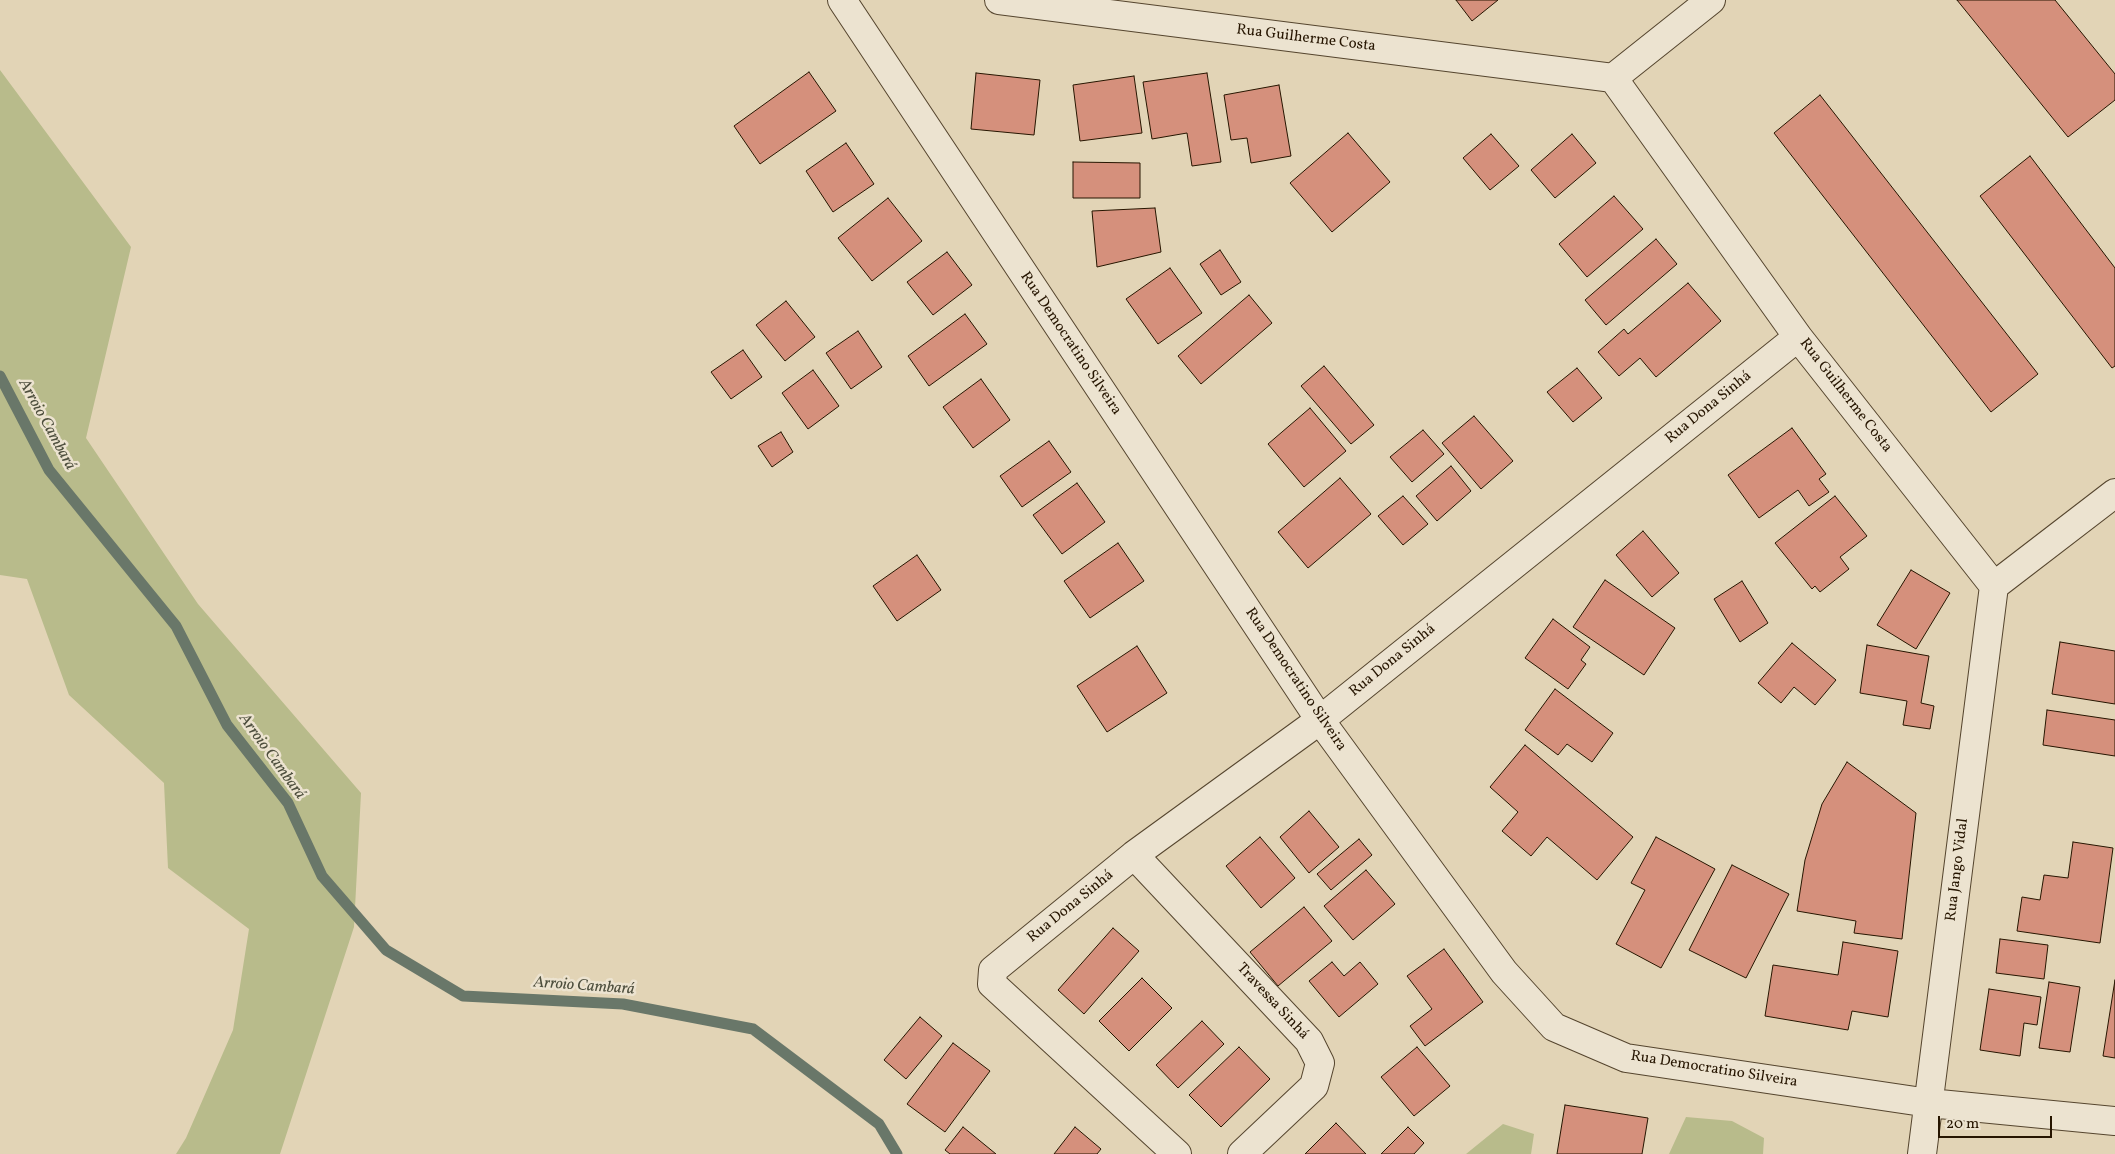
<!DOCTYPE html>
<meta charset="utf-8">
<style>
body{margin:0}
#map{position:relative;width:2115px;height:1154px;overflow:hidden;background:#e2d4b6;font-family:Vollkorn,serif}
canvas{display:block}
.scale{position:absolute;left:1938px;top:1116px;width:114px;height:22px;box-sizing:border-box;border:2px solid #261500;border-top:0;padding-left:6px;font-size:15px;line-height:18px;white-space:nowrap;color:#261500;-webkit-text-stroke:4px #ece3d0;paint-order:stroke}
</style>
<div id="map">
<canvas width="2115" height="1154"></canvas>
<div class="scale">20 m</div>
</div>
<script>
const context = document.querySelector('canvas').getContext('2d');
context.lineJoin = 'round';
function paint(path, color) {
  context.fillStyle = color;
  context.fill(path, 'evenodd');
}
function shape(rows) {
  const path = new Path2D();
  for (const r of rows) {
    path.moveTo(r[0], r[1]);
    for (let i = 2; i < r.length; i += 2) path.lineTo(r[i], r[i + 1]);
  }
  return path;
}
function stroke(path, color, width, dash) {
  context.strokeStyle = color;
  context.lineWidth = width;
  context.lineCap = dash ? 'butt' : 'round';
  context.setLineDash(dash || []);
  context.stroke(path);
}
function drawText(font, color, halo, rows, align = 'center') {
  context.font = font + ' Vollkorn,serif';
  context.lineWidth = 5;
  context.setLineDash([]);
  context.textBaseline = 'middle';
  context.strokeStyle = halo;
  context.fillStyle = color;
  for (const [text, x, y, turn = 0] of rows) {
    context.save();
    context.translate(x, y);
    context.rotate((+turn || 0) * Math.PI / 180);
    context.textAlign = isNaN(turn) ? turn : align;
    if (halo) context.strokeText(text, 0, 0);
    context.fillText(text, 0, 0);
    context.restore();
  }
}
const green = shape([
 [0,70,131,247,86,438,198,604,361,793,354,927,280,1154,176,1154,186,1138,233,1030,249,929,168,868,164,783,69,695,27,579,0,575],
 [1686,1117,1732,1121,1764,1138,1763,1154,1669,1154],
 [1503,1124,1534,1134,1531,1154,1466,1154]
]);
const stream = shape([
 [0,376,49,470,176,626,227,725,288,803,322,876,386,950,463,996,623,1004,753,1029,879,1124,897,1154]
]);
const building = shape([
 [1456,0,1498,0,1472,21,1456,0],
 [1957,0,2055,0,2115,74,2115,100,2068,137,1957,0],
 [809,72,836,111,760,164,734,126,809,72],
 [976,73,1040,80,1034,135,971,129,976,73],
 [1207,73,1221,162,1192,166,1187,133,1152,139,1143,82,1207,73],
 [1134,76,1142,133,1080,141,1073,85,1134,76],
 [1279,85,1291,156,1251,163,1247,138,1231,140,1224,95,1279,85],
 [1820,95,2038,374,1991,412,1774,133,1820,95],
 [1348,133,1390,182,1332,232,1290,183,1348,133],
 [1491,134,1519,166,1490,190,1463,158,1491,134],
 [1572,134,1596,163,1555,198,1531,170,1572,134],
 [846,143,874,184,833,212,806,171,846,143],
 [2030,156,2115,268,2115,366,2112,368,1980,196,2030,156],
 [1073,162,1140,163,1140,198,1073,198,1073,162],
 [1614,196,1643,229,1587,277,1559,244,1614,196],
 [888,198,922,241,872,281,838,238,888,198],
 [1155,208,1161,252,1097,267,1092,211,1155,208],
 [1656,239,1677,264,1606,325,1585,300,1656,239],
 [1220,250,1241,282,1221,295,1200,264,1220,250],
 [947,252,972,285,933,315,907,282,947,252],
 [1170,268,1202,313,1158,344,1126,299,1170,268],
 [1688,283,1721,321,1656,377,1640,358,1619,376,1598,352,1624,329,1628,334,1688,283],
 [1249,295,1272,323,1201,384,1178,356,1249,295],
 [786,301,815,337,785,361,756,325,786,301],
 [965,314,987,344,929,386,908,356,965,314],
 [858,331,882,367,851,389,826,353,858,331],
 [743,350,762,377,731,399,711,372,743,350],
 [1324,366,1374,425,1351,444,1301,386,1324,366],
 [1577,368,1602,398,1573,422,1547,392,1577,368],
 [813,370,839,406,808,429,782,393,813,370],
 [981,379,1010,420,973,448,943,407,981,379],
 [1310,408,1346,451,1304,487,1268,444,1310,408],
 [1474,416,1513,461,1481,489,1442,443,1474,416],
 [1792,428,1826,474,1819,479,1829,492,1809,506,1798,490,1759,518,1728,475,1792,428],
 [1423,430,1444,454,1412,482,1390,457,1423,430],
 [781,432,793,452,772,467,758,446,781,432],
 [1049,441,1071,472,1022,507,1000,476,1049,441],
 [1451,466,1471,491,1437,521,1416,496,1451,466],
 [1340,478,1371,514,1308,568,1278,532,1340,478],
 [1077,483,1105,522,1062,554,1033,515,1077,483],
 [1403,496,1428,524,1403,545,1378,516,1403,496],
 [1835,496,1867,536,1840,557,1849,569,1820,592,1815,586,1812,589,1775,543,1835,496],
 [1643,531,1679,573,1652,597,1616,555,1643,531],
 [1118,543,1144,581,1090,618,1064,581,1118,543],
 [917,555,941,590,897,621,873,586,917,555],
 [1911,570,1950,593,1916,649,1877,625,1911,570],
 [1605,580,1675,628,1644,675,1573,627,1605,580],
 [1742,581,1768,623,1740,642,1714,599,1742,581],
 [1553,619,1590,647,1581,660,1586,664,1568,689,1525,658,1553,619],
 [2060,642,2115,651,2115,704,2052,694,2060,642],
 [1792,643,1836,680,1815,705,1794,687,1781,703,1758,683,1792,643],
 [1867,645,1929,656,1921,703,1934,706,1930,729,1903,725,1907,701,1860,693,1867,645],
 [1137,646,1167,693,1107,732,1077,686,1137,646],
 [1555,689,1613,733,1592,762,1567,744,1558,755,1525,730,1555,689],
 [2047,710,2115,720,2115,756,2043,745,2047,710],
 [1525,745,1633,837,1597,880,1547,837,1531,856,1502,831,1518,812,1490,787,1525,745],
 [1847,762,1916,813,1902,939,1854,933,1856,921,1797,911,1805,860,1822,804,1847,762],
 [1309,811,1339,847,1309,873,1280,837,1309,811],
 [1260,837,1295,878,1261,908,1226,866,1260,837],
 [1656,837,1715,869,1661,968,1616,944,1645,890,1631,883,1656,837],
 [1359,839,1372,855,1331,890,1317,874,1359,839],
 [2073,842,2113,848,2100,943,2017,931,2022,897,2040,900,2044,875,2068,878,2073,842],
 [1732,865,1789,894,1746,978,1689,950,1732,865],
 [1366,870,1395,904,1353,940,1324,906,1366,870],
 [1304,907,1332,941,1278,986,1250,952,1304,907],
 [1113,928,1139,951,1084,1014,1058,990,1113,928],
 [2000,939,2048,945,2044,979,1996,973,2000,939],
 [1843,942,1898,951,1888,1017,1852,1011,1848,1030,1765,1016,1773,965,1838,975,1843,942],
 [1444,949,1483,1002,1425,1046,1410,1026,1432,1009,1407,976,1444,949],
 [1332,962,1344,976,1360,962,1378,984,1339,1017,1309,981,1332,962],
 [1142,978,1172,1008,1129,1051,1099,1021,1142,978],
 [2115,980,2115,1058,2103,1056,2115,980],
 [2049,982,2080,987,2070,1052,2039,1048,2049,982],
 [1989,989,2041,997,2037,1025,2024,1023,2020,1056,1980,1050,1989,989],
 [920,1017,942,1036,906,1079,884,1060,920,1017],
 [1202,1021,1224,1044,1178,1088,1156,1065,1202,1021],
 [953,1043,990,1071,945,1132,907,1104,953,1043],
 [1239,1047,1270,1079,1221,1127,1189,1095,1239,1047],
 [1417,1047,1450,1086,1414,1116,1381,1077,1417,1047],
 [1565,1105,1648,1118,1642,1154,1557,1154,1565,1105],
 [1336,1123,1366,1154,1305,1154,1336,1123],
 [963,1127,996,1154,950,1154,945,1150,963,1127],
 [1075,1127,1101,1149,1097,1154,1054,1154,1075,1127],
 [1408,1127,1424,1143,1414,1154,1381,1154,1408,1127]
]);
const street = shape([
 [842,0,1320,720,1504,972,1554,1027,1626,1058,1929,1103,2115,1121],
 [999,0,1613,78,1711,0],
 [1613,78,1798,337,1994,586,2115,493],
 [1134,855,1309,1041,1320,1063,1314,1086,1242,1154],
 [1177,1154,992,984,993,970,1134,855,1320,720,1798,337],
 [1922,1154,1994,586]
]);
const streetNames = [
 ["Rua Guilherme Costa",1306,39,7],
 ["Rua Democratino Silveira",1070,344,56],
 ["Rua Guilherme Costa",1845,396,52],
 ["Rua Dona Sinhá",1709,408,-39],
 ["Rua Dona Sinhá",1393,661,-39],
 ["Rua Democratino Silveira",1295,680,56],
 ["Rua Jango Vidal",1958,870,-83],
 ["Rua Dona Sinhá",1071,907,-39],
 ["Travessa Sinhá",1272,1002,47],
 ["Rua Democratino Silveira",1714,1070,9]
];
const waterNames = [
 ["Arroio Cambará",46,425,61],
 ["Arroio Cambará",271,757,54],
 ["Arroio Cambará",584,987,4]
];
paint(green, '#b8bb8b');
stroke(stream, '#697769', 11);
paint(building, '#d5907c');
stroke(building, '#261500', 1);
stroke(street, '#55452e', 30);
stroke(street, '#ece3d0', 28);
drawText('15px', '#261500', '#ece3d0', streetNames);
drawText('italic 16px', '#4d4e3d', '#ece3d0', waterNames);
</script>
